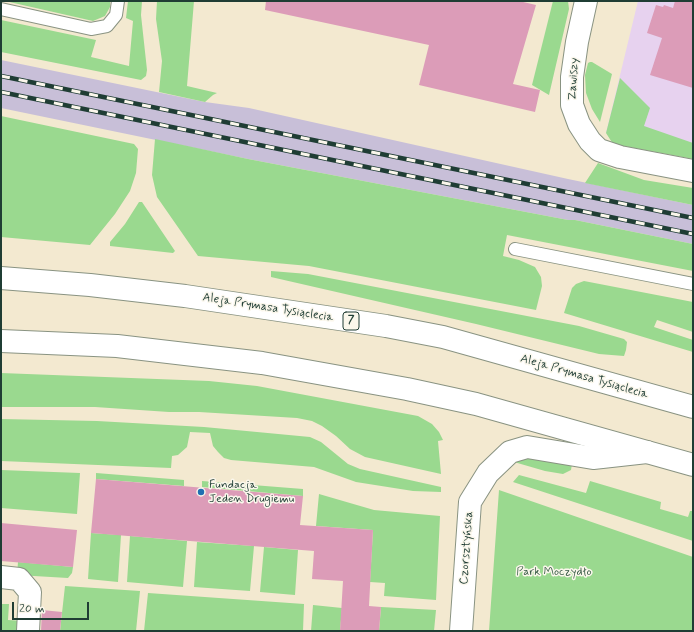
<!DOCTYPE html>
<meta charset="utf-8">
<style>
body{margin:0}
#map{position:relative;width:694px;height:632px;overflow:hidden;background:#f3e9d0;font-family:Mynerve,sans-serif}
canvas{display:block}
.frame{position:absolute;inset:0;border:2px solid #1f3d34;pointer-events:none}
.scale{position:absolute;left:12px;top:602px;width:77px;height:18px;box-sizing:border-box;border:2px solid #1f3d34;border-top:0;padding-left:5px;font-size:12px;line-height:14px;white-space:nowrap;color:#1f3d34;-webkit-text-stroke:3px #fbf7ec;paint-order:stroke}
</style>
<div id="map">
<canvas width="694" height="632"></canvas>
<div class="frame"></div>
<div class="scale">20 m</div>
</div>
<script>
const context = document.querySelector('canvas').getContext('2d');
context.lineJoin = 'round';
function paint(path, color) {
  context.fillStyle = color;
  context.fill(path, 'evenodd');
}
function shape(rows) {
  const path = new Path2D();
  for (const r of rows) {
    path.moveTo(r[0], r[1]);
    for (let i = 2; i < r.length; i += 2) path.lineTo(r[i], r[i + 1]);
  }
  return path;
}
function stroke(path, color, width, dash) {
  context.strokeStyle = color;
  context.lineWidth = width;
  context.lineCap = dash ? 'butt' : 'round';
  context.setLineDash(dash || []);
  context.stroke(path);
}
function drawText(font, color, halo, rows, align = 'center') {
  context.font = font + ' Mynerve,sans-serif';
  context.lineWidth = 3;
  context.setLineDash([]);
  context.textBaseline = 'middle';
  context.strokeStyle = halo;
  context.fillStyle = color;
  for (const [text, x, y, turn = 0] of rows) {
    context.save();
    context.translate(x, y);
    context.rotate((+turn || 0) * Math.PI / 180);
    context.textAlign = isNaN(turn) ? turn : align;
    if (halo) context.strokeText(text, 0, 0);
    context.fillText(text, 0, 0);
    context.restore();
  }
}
const built = shape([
 [638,1,693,1,693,159,606,133]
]);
const industrial = shape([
 [1,60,205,102,249,108,568,179,693,205,693,244,575,220,568,220,248,159,1,108]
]);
const green = shape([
 [5,1,110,1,110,7,105,16,93,21],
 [128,1,142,1,141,15,147,70,146,76,141,80,1,52,1,20,96,40,91,57,129,66,133,21,126,18],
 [157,1,194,1,187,86,217,93,213,95,205,102,159,92,162,61,156,19],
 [553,1,568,1,569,9,549,95,532,85],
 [590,62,592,62,612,74,600,122,592,109,586,93,585,75,588,63],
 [620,78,650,108,644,126,693,143,693,159,613,144,606,133],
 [1,116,134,144,138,149,136,173,130,191,115,214,90,245,1,237],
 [155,139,248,159,568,220,575,220,693,244,693,271,507,235,503,256,519,260,535,267,541,277,542,286,536,310,309,266,198,256,157,197,152,175],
 [598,163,644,180,693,188,693,205,585,183],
 [139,202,142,202,175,251,173,253,110,246,110,242,125,224],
 [271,271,308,274,579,326,624,339,627,342,626,350,624,356,599,354,476,324,271,277],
 [584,281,693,302,693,332,657,320,654,327,693,340,693,352,564,313,572,288,576,284],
 [1,373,209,381,257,386,418,416,432,424,439,432,443,440,438,441,441,474,365,457,350,449,336,436,322,426,312,421,297,418,199,412,169,412,95,407,1,407],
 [1,419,97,421,204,427,310,437,321,442,348,464,360,469,441,487,441,492,413,491,356,482,314,467,231,460,224,458,218,452,213,446,210,433,190,432,187,447,178,455,172,456,171,468,1,461],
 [532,456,572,464,571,470,563,474,545,471,514,462],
 [1,470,80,473,77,514,1,508],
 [96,473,184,480,184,486,96,479],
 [519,475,586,493,590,481,661,502,660,509,688,517,690,511,693,511,693,541,513,482],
 [202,481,303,489,303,496,202,487],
 [499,490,693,557,693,631,489,631],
 [319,494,374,510,440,516,436,600,384,596,385,583,370,582,373,530,316,526],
 [91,533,121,535,118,582,88,579],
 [130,536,187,541,183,587,127,582],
 [197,542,254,546,250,591,194,587],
 [264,547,298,550,295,595,260,592],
 [18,562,73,567,72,573,68,578,17,575],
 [65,586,140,591,136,631,60,631],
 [148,593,304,604,303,631,144,631],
 [1,604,9,604,8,620,23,621,22,631,1,631],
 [313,605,342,608,340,631,311,631],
 [381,607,436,610,434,631,379,631]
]);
const building = shape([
 [266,1,519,1,536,5,513,84,540,90,535,112,419,85,429,45,265,10],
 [675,1,693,1,693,88,650,75,662,38,647,33,656,5,663,7,664,5,673,8],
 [96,479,303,496,300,525,373,530,369,606,381,607,379,631,340,631,343,581,312,579,314,551,91,533],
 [1,523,77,530,73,567,1,561],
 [42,610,62,612,60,631,41,631]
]);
const service = shape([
 [1,9,91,29,107,26,116,15,118,1],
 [515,249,693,284]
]);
const minor = shape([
 [586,1,577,42,572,77,572,105,579,124,590,141,599,150,620,157,693,171],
 [1,577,19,579,30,592,28,631],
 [461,631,470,502,488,473,510,452,527,447,593,458,647,452]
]);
const primary = shape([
 [1,278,90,285,185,296,386,326,443,337,693,407],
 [1,341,117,346,262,363,407,389,476,404,693,465]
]);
const rail = shape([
 [1,76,693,218],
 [1,92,693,234]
]);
const markers = [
 [201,492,4,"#1f6fb2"]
];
const shields = [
 [351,321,16]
];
const shieldNames = [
 ["7",351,321]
];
const streetNames = [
 ["Zawiszy",574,79,-87],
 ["Aleja Prymasa Tysiąclecia",268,308,9],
 ["Aleja Prymasa Tysiąclecia",584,377,16],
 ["Czorsztyńska",467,548,-86]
];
const poiNames = [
 ["Fundacja",209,485],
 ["Jeden Drugiemu",209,499]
];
const parkNames = [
 ["Park Moczydło",554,572]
];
paint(built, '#e7d2ef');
paint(industrial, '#c8bfd8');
paint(green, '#9ad98f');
paint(building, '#dc9cb8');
stroke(service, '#899382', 14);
stroke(minor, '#899382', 24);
stroke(primary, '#899382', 24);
stroke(service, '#fff', 12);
stroke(minor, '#fff', 22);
stroke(primary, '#fff', 22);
stroke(rail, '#1f3d34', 4.5);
stroke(rail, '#fbf7ec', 3, [9]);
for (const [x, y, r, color] of markers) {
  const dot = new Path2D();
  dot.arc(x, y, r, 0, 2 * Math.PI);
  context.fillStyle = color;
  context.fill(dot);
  stroke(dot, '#fbf7ec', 1.5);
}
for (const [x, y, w] of shields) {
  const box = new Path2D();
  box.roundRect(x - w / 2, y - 9, w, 18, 3);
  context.fillStyle = '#fbf7ec';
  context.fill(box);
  stroke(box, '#1f3d34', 1);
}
drawText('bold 11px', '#1f3d34', null, shieldNames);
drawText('12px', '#1f3d34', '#fbf7ec', streetNames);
drawText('12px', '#1f3d34', '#fbf7ec', poiNames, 'left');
drawText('12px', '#385c46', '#fbf7ec', parkNames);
</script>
